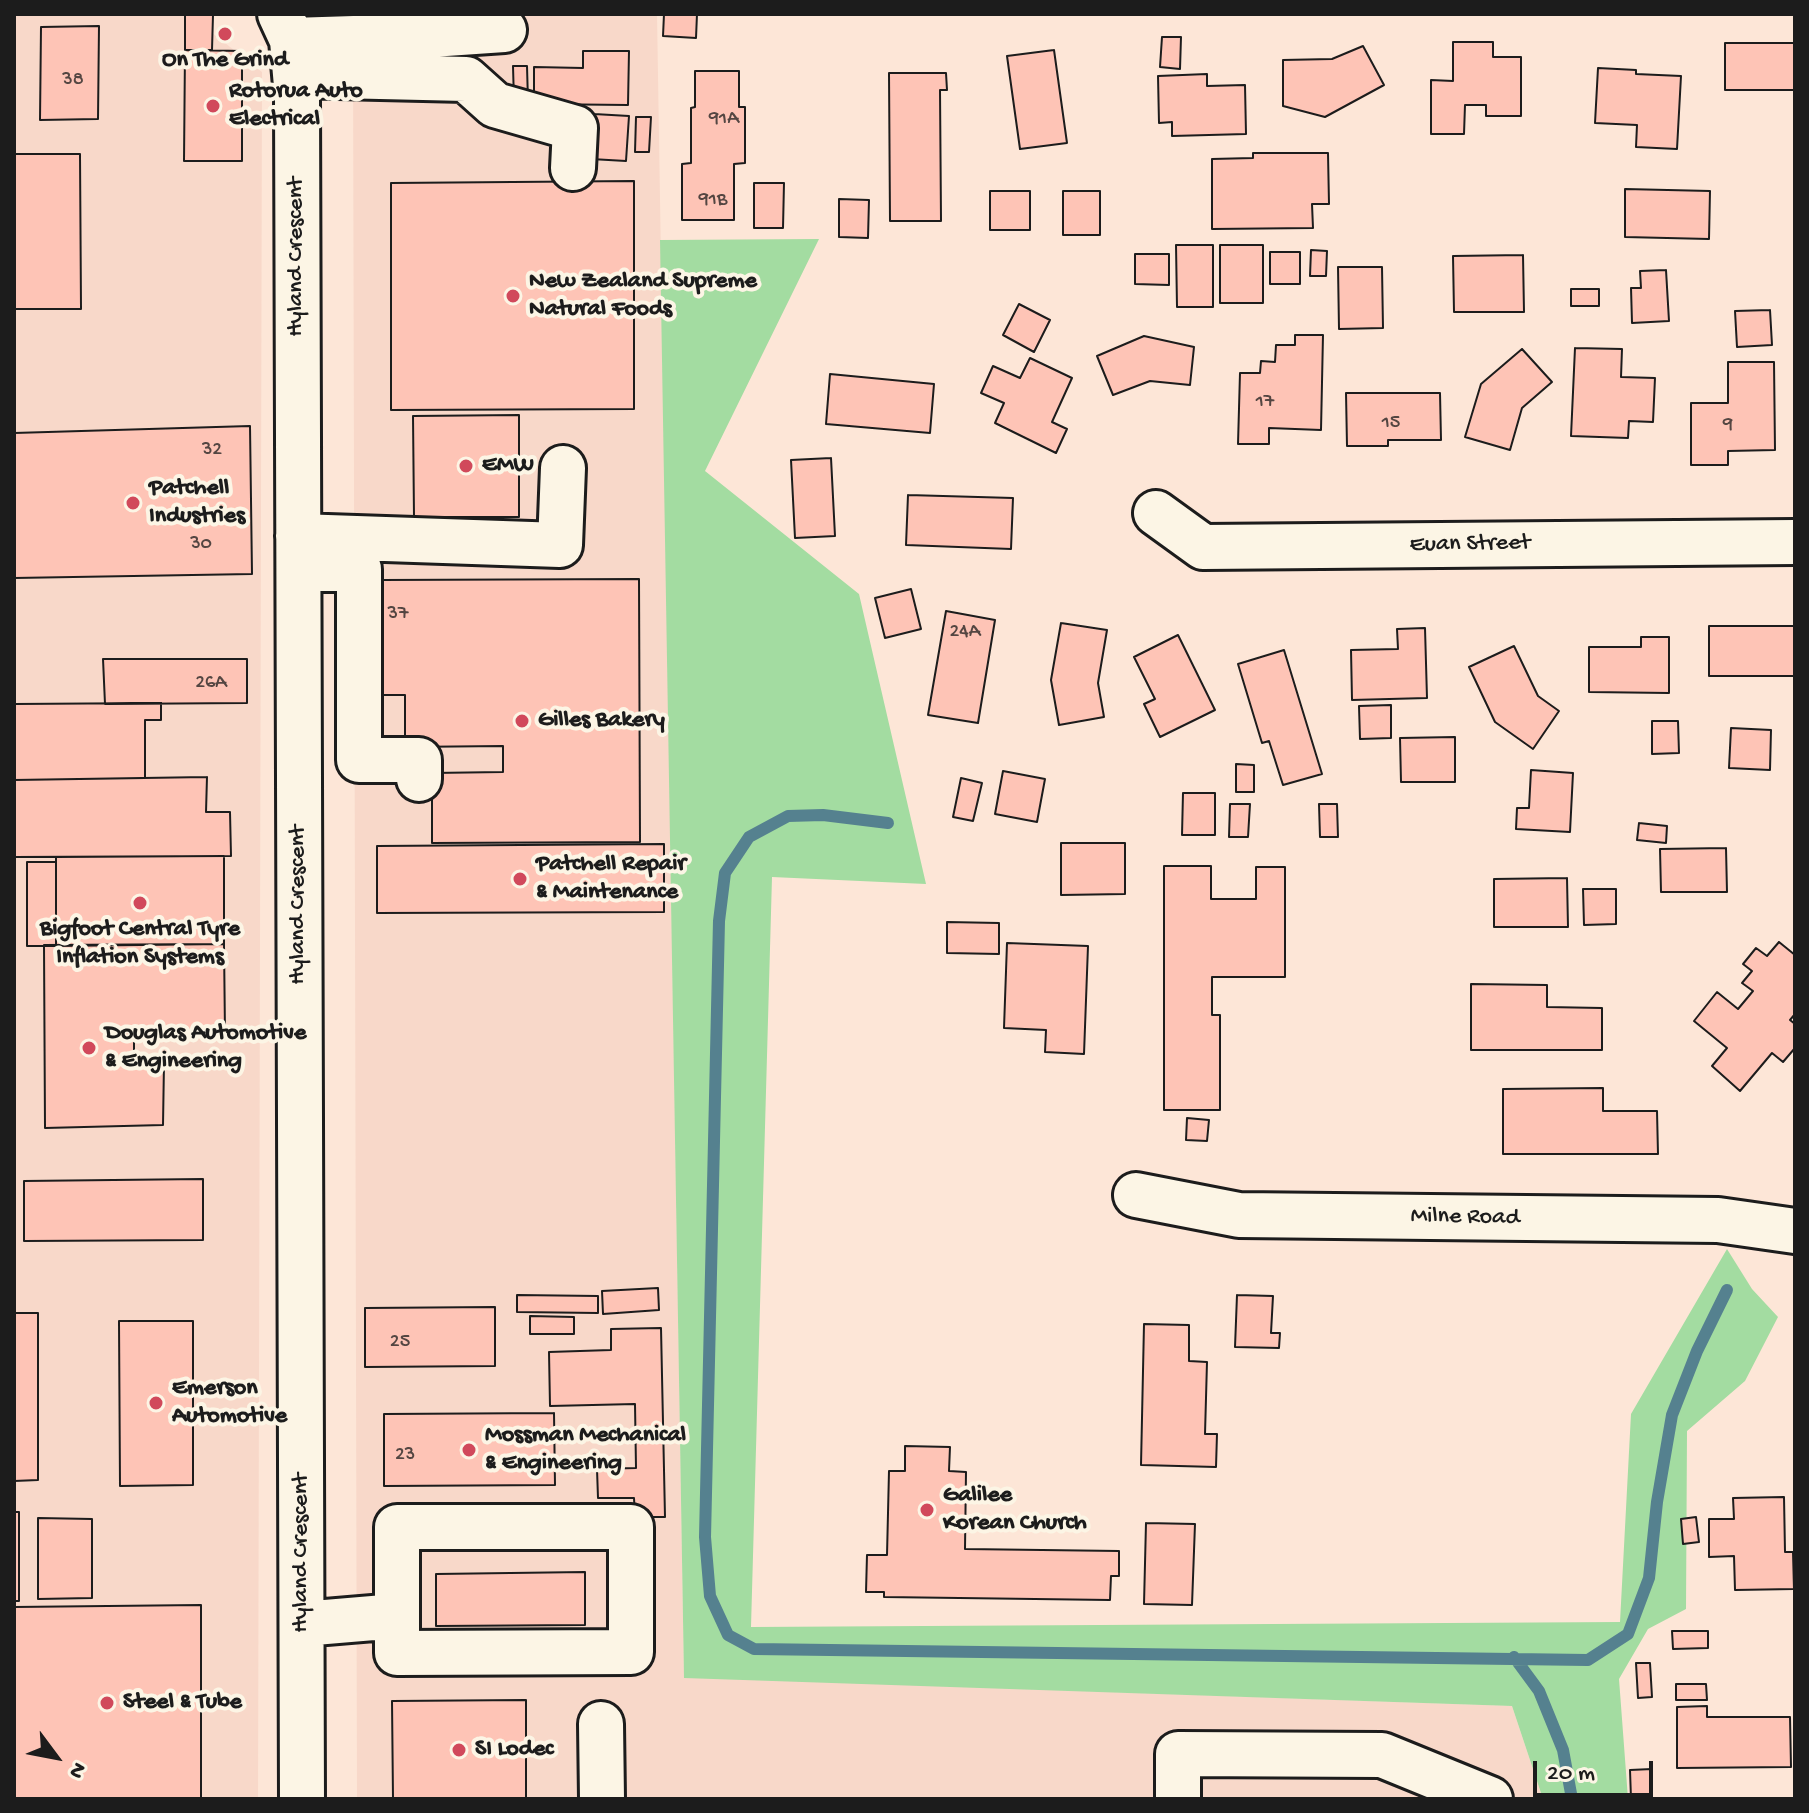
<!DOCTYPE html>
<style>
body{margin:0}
#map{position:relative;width:1809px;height:1813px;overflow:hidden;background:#fde6d7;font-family:"Gochi Hand",sans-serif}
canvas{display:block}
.frame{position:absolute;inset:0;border:16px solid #1c1c1c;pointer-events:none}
.north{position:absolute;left:16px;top:1717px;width:80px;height:80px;-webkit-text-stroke:6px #fcf5e5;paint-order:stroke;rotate:122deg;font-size:22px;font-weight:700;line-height:32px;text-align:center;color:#1c1c1c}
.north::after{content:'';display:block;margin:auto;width:28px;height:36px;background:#1c1c1c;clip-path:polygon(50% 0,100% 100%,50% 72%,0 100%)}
.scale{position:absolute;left:1533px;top:1761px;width:120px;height:36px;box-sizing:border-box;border:4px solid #1c1c1c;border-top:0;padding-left:10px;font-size:24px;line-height:28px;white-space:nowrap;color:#1c1c1c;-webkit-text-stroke:6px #fcf5e5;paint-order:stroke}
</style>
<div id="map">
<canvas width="1809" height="1813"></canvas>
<div class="frame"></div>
<div class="north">N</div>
<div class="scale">20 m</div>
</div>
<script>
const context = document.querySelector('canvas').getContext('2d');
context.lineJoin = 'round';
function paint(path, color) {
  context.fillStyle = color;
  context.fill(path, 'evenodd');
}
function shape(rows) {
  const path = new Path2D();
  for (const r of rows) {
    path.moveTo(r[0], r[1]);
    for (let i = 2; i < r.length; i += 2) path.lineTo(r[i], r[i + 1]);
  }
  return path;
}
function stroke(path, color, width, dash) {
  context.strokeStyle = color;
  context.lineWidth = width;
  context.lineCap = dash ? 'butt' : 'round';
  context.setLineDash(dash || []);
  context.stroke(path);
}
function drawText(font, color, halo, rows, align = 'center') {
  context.font = font + ' "Gochi Hand",sans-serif';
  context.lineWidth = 8;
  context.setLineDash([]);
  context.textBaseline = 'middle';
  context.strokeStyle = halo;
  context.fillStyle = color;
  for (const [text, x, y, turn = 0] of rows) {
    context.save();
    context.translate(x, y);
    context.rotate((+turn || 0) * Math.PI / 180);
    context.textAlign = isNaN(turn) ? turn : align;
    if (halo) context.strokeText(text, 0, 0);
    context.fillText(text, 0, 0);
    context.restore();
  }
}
const built = shape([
 [14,14,188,14,262,72,258,1799,14,1799],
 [340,14,657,14,684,1677,1512,1706,1543,1799,357,1799,353,44]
]);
const green = shape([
 [819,239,705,471,859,594,926,884,772,877,751,1627,1620,1622,1631,1414,1727,1249,1752,1289,1778,1317,1745,1381,1687,1431,1686,1609,1648,1629,1619,1679,1628,1799,1543,1799,1512,1706,684,1678,660,240]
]);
const stream = shape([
 [888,823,823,815,788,816,749,837,725,873,719,921,705,1537,710,1596,728,1635,754,1649,1588,1660,1628,1634,1649,1578,1657,1502,1672,1415,1697,1351,1727,1290],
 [1514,1657,1539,1691,1563,1750,1572,1799]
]);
const building = shape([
 [664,14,697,14,696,38,663,36,664,14],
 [185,15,213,15,212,50,185,50,185,15],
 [99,26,98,119,40,120,41,27,99,26],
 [1162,37,1181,37,1180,69,1160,67,1162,37],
 [1453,42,1493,42,1493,57,1521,57,1521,116,1486,116,1486,105,1465,105,1464,134,1431,134,1431,80,1453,81,1453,42],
 [1725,43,1795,43,1795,90,1725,90,1725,43],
 [1363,46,1384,85,1325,117,1283,106,1283,60,1332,59,1363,46],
 [185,50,242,51,242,161,184,161,185,50],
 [1054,50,1067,143,1020,149,1007,56,1054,50],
 [583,51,629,51,628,105,534,104,534,67,583,68,583,51],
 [513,66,527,66,528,102,514,102,513,66],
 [1598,68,1636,70,1636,74,1681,76,1677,149,1636,147,1637,125,1595,123,1598,68],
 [695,71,739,71,739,107,745,107,745,163,734,164,734,220,682,220,682,164,691,163,691,108,695,107,695,71],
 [889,73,946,73,947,90,940,90,941,221,890,221,889,73],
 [1207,74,1207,86,1245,85,1246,134,1172,136,1172,122,1159,123,1158,76,1207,74],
 [594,114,629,116,626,161,591,159,594,114],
 [636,117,651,117,649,152,635,152,636,117],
 [1253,153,1328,153,1329,204,1312,204,1313,228,1212,229,1212,159,1253,158,1253,153],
 [14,154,80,154,81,309,14,309,14,154],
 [634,181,634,409,391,410,391,183,634,181],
 [754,183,784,183,783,228,754,228,754,183],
 [1625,189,1710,191,1709,239,1625,237,1625,189],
 [990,191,1030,191,1030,230,990,230,990,191],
 [1063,191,1100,191,1100,235,1063,235,1063,191],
 [839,199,869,200,868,238,839,237,839,199],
 [1176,245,1213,245,1213,307,1177,307,1176,245],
 [1220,245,1263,245,1263,303,1220,303,1220,245],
 [1311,250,1327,251,1326,276,1310,276,1311,250],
 [1270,252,1300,252,1300,284,1270,284,1270,252],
 [1135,254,1169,254,1169,285,1135,284,1135,254],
 [1523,255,1524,312,1454,312,1453,256,1523,255],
 [1338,267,1382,267,1383,328,1339,329,1338,267],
 [1666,270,1669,321,1632,323,1631,288,1641,288,1640,271,1666,270],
 [1571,289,1599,289,1599,306,1571,306,1571,289],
 [1019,304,1050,320,1034,352,1003,335,1019,304],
 [1770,310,1772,345,1737,347,1735,311,1770,310],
 [1295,335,1323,335,1321,430,1269,428,1269,444,1238,444,1240,373,1260,373,1261,361,1275,362,1276,345,1295,345,1295,335],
 [1144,336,1194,347,1190,385,1150,381,1113,395,1097,356,1144,336],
 [1575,348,1622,349,1621,377,1655,378,1653,422,1629,421,1628,438,1571,436,1575,348],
 [1522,349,1552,382,1522,408,1510,450,1465,437,1481,384,1522,349],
 [1030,358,1072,378,1052,422,1067,429,1056,453,995,423,1004,403,981,393,993,366,1020,378,1030,358],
 [1728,362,1774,362,1775,450,1728,451,1728,465,1691,465,1691,403,1728,403,1728,362],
 [830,374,934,384,930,433,826,424,830,374],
 [1346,393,1440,393,1441,440,1388,440,1388,446,1347,446,1346,393],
 [519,415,519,517,414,517,413,416,519,415],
 [250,426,252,574,14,578,14,433,250,426],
 [831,458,835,536,795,538,791,460,831,458],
 [908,495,1013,498,1011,549,906,545,908,495],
 [639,579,640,842,432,843,432,773,503,772,503,746,405,747,405,695,367,695,367,627,382,627,382,580,639,579],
 [911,589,921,629,885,638,875,598,911,589],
 [946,611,995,620,978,723,928,715,946,611],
 [1061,623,1107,630,1098,683,1104,717,1059,725,1051,680,1061,623],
 [1709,626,1795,626,1795,676,1709,676,1709,626],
 [1425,628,1427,698,1352,700,1351,650,1398,649,1397,629,1425,628],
 [1178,635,1215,710,1160,737,1144,704,1155,699,1134,657,1178,635],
 [1641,637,1669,637,1669,693,1589,692,1589,647,1641,647,1641,637],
 [1514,646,1538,696,1559,711,1533,749,1495,722,1469,667,1514,646],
 [1284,650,1322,774,1283,785,1269,741,1262,743,1238,664,1284,650],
 [103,659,247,659,247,703,105,704,103,659],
 [161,703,161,720,145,720,145,778,14,780,14,704,161,703],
 [1391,705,1391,738,1360,739,1359,706,1391,705],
 [14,721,15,999,14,999,14,721],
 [1652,721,1678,721,1679,753,1652,754,1652,721],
 [1731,728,1771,730,1770,770,1729,768,1731,728],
 [1455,737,1455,782,1401,782,1400,738,1455,737],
 [1236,764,1254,765,1254,792,1236,792,1236,764],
 [1531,770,1573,773,1570,832,1516,829,1517,808,1529,808,1531,770],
 [1003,771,1045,779,1037,822,995,814,1003,771],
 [207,777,206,812,230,812,231,856,15,857,14,780,207,777],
 [961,778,982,783,973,821,953,817,961,778],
 [1183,793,1215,793,1215,835,1182,835,1183,793],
 [1230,804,1250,804,1248,837,1229,837,1230,804],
 [1319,804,1337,804,1338,837,1320,837,1319,804],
 [1639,823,1667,826,1666,843,1637,840,1639,823],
 [1061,843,1125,843,1125,894,1061,895,1061,843],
 [664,844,664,912,377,913,377,846,664,844],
 [1726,848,1727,892,1661,892,1660,849,1726,848],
 [224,856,224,944,56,946,56,857,224,856],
 [27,862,56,862,56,946,27,946,27,862],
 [1164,866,1211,866,1211,899,1256,899,1256,867,1285,867,1285,977,1212,977,1212,1015,1220,1015,1220,1110,1164,1110,1164,866],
 [1567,878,1568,927,1494,927,1494,879,1567,878],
 [1583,889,1616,889,1616,924,1584,925,1583,889],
 [947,922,999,923,999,954,947,953,947,922],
 [1779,942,1795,955,1795,1014,1790,1020,1795,1024,1795,1048,1783,1062,1772,1053,1740,1091,1712,1066,1727,1048,1694,1021,1717,992,1738,1009,1753,991,1742,983,1752,971,1743,964,1756,948,1767,956,1779,942],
 [1007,943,1088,946,1084,1054,1045,1052,1046,1030,1004,1028,1007,943],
 [224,944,225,1034,134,1034,134,1063,164,1063,163,1125,45,1128,44,945,224,944],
 [1471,984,1547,985,1547,1007,1602,1008,1602,1050,1471,1050,1471,984],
 [14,999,15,999,14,1092,14,999],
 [1603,1088,1603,1111,1657,1111,1658,1154,1503,1154,1503,1089,1603,1088],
 [1187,1118,1209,1120,1207,1141,1186,1140,1187,1118],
 [203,1179,203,1240,24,1241,24,1181,203,1179],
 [658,1288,659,1310,603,1314,602,1291,658,1288],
 [517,1295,598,1296,598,1313,517,1312,517,1295],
 [1237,1295,1273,1296,1271,1333,1280,1333,1279,1348,1235,1347,1237,1295],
 [495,1307,495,1366,365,1367,365,1308,495,1307],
 [14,1313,38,1313,38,1480,14,1481,14,1313],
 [530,1316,574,1317,574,1334,530,1334,530,1316],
 [119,1321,193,1321,193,1485,120,1486,119,1321],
 [1144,1324,1189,1325,1189,1361,1207,1362,1205,1434,1217,1434,1216,1467,1141,1465,1144,1324],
 [661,1328,665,1517,635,1517,634,1498,598,1498,597,1469,636,1468,635,1404,550,1406,549,1352,611,1350,611,1329,661,1328],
 [554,1413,555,1485,384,1486,384,1414,554,1413],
 [905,1446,950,1447,949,1471,966,1472,965,1549,1119,1551,1119,1576,1111,1576,1110,1600,884,1597,884,1592,866,1592,867,1555,887,1555,889,1471,905,1471,905,1446],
 [1784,1497,1785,1552,1793,1552,1794,1589,1735,1590,1734,1556,1709,1557,1709,1519,1734,1519,1733,1498,1784,1497],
 [14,1512,19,1512,19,1601,14,1601,14,1512],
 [1696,1517,1699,1542,1683,1544,1681,1519,1696,1517],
 [38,1518,92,1519,92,1598,38,1599,38,1518],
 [1146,1523,1195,1524,1192,1605,1144,1604,1146,1523],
 [585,1572,585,1625,436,1626,436,1574,585,1572],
 [201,1605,201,1799,14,1799,14,1607,201,1605],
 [1672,1631,1708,1631,1708,1648,1673,1649,1672,1631],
 [1636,1663,1650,1663,1652,1697,1638,1698,1636,1663],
 [1676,1684,1706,1684,1707,1700,1676,1700,1676,1684],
 [526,1700,526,1799,393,1799,392,1701,526,1700],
 [1707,1706,1707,1717,1790,1717,1791,1767,1677,1768,1677,1707,1707,1706],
 [1652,1769,1652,1799,1631,1799,1630,1770,1652,1769]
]);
const minor = shape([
 [280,14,292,40,297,97,302,1799],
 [292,40,416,36,504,30],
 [295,75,466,79,495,105,575,128,573,168],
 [1156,513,1203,547,1795,542],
 [298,536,560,545,563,468],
 [299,569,359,569,359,760,419,760,419,779],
 [1136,1195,1239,1215,1718,1220,1795,1231],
 [302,1624,397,1616,397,1653,631,1652,631,1527,397,1527,397,1616],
 [601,1724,602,1799],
 [1178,1799,1178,1754,1382,1755,1490,1799]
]);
const markers = [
 [225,34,8,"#d1495b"],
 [213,106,8,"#d1495b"],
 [513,296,8,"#d1495b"],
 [466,466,8,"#d1495b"],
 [133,503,8,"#d1495b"],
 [522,721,8,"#d1495b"],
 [520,879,8,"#d1495b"],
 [140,903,8,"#d1495b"],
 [89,1048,8,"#d1495b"],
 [156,1403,8,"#d1495b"],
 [469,1450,8,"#d1495b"],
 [927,1510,8,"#d1495b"],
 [107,1703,8,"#d1495b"],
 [459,1750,8,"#d1495b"]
];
const numberNames = [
 ["38",73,81],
 ["91A",724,120],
 ["91B",713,201],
 ["17",1265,403],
 ["15",1391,424],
 ["9",1728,426],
 ["32",212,451],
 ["30",201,545],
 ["37",398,615],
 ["24A",965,633],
 ["26A",211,684],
 ["25",400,1343],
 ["23",405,1456]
];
const poiNames = [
 ["On The Grind",225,61,"center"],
 ["Rotorua Auto",229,92],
 ["Electrical",229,120],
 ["New Zealand Supreme",529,282],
 ["Natural Foods",529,310],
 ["EMW",482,466],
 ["Patchell",149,489],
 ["Industries",149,517],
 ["Gilles Bakery",538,721],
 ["Patchell Repair",536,865],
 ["& Maintenance",536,893],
 ["Bigfoot Central Tyre",140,930,"center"],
 ["Inflation Systems",140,958,"center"],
 ["Douglas Automotive",105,1034],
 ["& Engineering",105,1062],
 ["Emerson",172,1389],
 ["Automotive",172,1417],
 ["Mossman Mechanical",485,1436],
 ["& Engineering",485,1464],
 ["Galilee",943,1496],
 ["Korean Church",943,1524],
 ["Steel & Tube",123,1703],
 ["SI Lodec",475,1750]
];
const streetNames = [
 ["Hyland Crescent",297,257,-90],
 ["Euan Street",1470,545,-1],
 ["Hyland Crescent",299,905,-90],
 ["Milne Road",1465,1218,1],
 ["Hyland Crescent",302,1553,-90]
];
paint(built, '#f8d8c9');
paint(green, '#a3dca1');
stroke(stream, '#55818f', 12);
paint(building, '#fec4b6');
stroke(building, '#1c1c1c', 2);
stroke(minor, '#1c1c1c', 50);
stroke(minor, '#fcf5e5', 44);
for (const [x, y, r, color] of markers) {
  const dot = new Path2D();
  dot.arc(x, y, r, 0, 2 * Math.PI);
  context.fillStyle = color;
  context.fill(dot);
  stroke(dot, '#fcf5e5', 3);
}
drawText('20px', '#544642', null, numberNames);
drawText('bold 24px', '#1c1c1c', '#fcf5e5', poiNames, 'left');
drawText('24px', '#1c1c1c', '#fcf5e5', streetNames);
</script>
